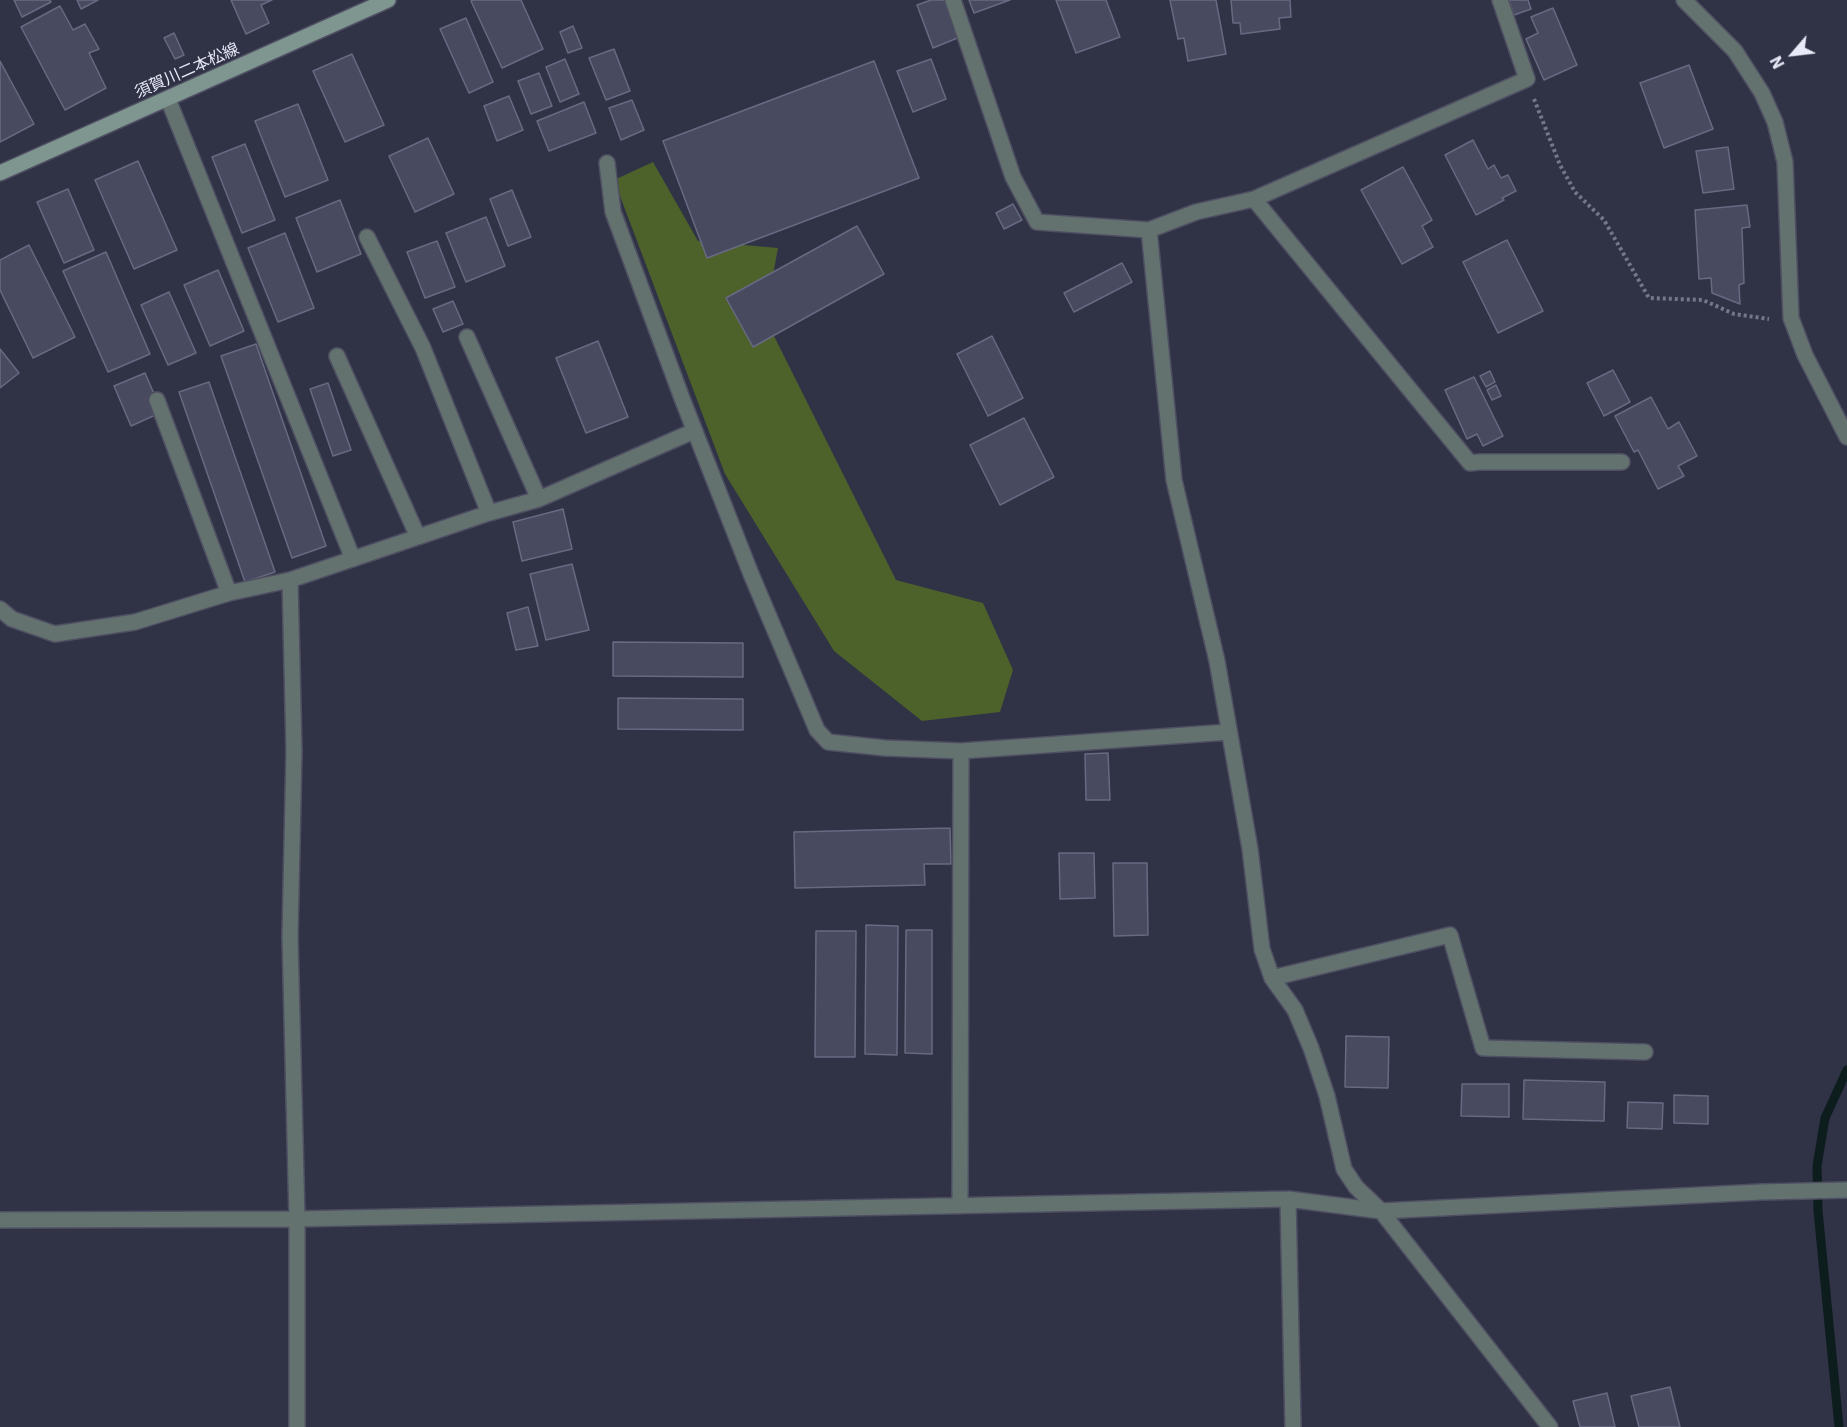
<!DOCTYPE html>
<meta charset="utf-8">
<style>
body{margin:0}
#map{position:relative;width:1847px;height:1427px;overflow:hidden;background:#303246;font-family:"IBM Plex Sans",sans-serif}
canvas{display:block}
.north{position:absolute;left:1763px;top:24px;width:60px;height:60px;-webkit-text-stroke:4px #303246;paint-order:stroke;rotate:242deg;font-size:16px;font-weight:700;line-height:24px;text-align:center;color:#e9eaf8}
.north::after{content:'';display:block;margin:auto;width:21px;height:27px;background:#e9eaf8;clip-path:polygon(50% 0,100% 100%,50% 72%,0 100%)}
</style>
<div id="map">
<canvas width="1847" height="1427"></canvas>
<div class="north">N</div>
</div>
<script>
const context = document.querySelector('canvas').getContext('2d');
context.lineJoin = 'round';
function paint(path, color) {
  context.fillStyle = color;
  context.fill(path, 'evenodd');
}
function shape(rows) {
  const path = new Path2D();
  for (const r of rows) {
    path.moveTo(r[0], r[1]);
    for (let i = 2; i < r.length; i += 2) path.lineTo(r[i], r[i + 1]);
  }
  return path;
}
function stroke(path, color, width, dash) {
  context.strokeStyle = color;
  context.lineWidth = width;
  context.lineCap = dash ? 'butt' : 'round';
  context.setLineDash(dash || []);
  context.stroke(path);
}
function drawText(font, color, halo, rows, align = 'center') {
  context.font = font + ' "IBM Plex Sans","Noto Sans JP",sans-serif';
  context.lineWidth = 4.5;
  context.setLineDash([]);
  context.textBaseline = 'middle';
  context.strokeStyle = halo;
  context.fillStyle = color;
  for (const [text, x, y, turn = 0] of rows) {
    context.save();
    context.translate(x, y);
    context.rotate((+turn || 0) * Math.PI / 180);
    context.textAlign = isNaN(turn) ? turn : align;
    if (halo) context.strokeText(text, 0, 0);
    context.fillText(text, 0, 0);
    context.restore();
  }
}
const green = shape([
 [653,162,698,241,778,248,765,318,896,580,983,603,1013,670,1000,712,922,721,834,651,725,474,614,180]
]);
const stream = shape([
 [1839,1427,1818,1211,1817,1166,1825,1118,1847,1070]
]);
const building = shape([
 [14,0,50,0,51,2,22,17,14,0],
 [77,0,98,0,81,9,77,0],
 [231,0,272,0,261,5,269,23,246,34,231,0],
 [474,0,521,0,543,49,502,68,471,1,474,0],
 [931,0,946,0,960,37,933,48,917,5,931,0],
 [969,0,1010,0,974,13,969,0],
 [1056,0,1106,0,1120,37,1076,53,1056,0],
 [1170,0,1216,0,1226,54,1188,61,1184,38,1178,39,1170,0],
 [1231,0,1290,0,1291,17,1279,18,1280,29,1241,34,1240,23,1233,23,1231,0],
 [1509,0,1528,0,1531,9,1514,15,1509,0],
 [60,6,73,30,85,24,99,49,89,53,106,88,65,110,21,27,60,6],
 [1553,8,1577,65,1544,80,1526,39,1538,33,1531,17,1553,8],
 [466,18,493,82,469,93,440,29,466,18],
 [573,26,582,48,568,53,560,32,573,26],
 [174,33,184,55,175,59,164,38,174,33],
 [614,49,630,91,606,100,589,58,614,49],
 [352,54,384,125,345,142,313,71,352,54],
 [565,59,579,94,560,102,546,67,565,59],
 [931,59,946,99,913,112,897,71,931,59],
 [0,61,34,124,0,142,0,61],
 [874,61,919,178,707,258,663,141,874,61],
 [1689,65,1713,129,1664,148,1640,83,1689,65],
 [539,73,552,106,531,114,518,81,539,73],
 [509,96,523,130,497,141,484,106,509,96],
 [632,100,644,130,621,140,609,108,632,100],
 [584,102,596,133,549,151,537,121,584,102],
 [298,104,328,180,285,197,255,121,298,104],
 [428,138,454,194,415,212,389,156,428,138],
 [1473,140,1488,169,1494,165,1501,178,1508,175,1516,191,1502,198,1504,200,1476,215,1445,155,1473,140],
 [245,144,275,220,242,233,212,157,245,144],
 [1728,147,1734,189,1703,193,1696,151,1728,147],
 [138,161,177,250,134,269,95,180,138,161],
 [1403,167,1432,220,1422,226,1433,247,1402,264,1361,190,1403,167],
 [68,189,94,250,64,263,37,202,68,189],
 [512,190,531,237,508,246,490,199,512,190],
 [340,200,361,254,317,272,296,218,340,200],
 [1013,204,1022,220,1004,229,996,213,1013,204],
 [1747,205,1750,227,1742,228,1744,283,1739,285,1740,304,1712,293,1711,278,1699,279,1695,210,1747,205],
 [486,217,505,266,466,282,446,233,486,217],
 [857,226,884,274,753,347,726,298,857,226],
 [285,233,314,308,278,322,248,248,285,233],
 [1507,240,1543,311,1498,333,1463,262,1507,240],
 [437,241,455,287,425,298,407,252,437,241],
 [29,245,75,337,33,358,0,290,0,260,29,245],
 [106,252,150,354,108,372,63,271,106,252],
 [1122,263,1132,282,1074,312,1064,293,1122,263],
 [218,270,244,331,210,346,184,285,218,270],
 [169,292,196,353,168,365,141,305,169,292],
 [453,301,463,324,443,332,433,309,453,301],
 [992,336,1023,398,988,416,957,354,992,336],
 [598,341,628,417,586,433,556,358,598,341],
 [256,344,326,546,292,558,221,356,256,344],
 [0,349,19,373,0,388,0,349],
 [1613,370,1630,402,1604,416,1587,383,1613,370],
 [1490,371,1495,382,1486,387,1480,376,1490,371],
 [145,373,162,412,131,426,114,386,145,373],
 [1474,377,1503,436,1483,446,1477,434,1467,439,1445,390,1474,377],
 [209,382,275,572,245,582,179,392,209,382],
 [328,383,351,450,333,456,310,389,328,383],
 [1496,385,1501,396,1492,400,1487,390,1496,385],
 [1651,397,1668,429,1679,422,1697,456,1678,466,1684,476,1658,489,1638,450,1634,452,1615,416,1651,397],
 [1024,418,1054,477,1000,505,970,445,1024,418],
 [563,509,572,549,522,561,513,522,563,509],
 [572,564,589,630,546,640,530,574,572,564],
 [528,607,538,646,516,650,507,613,528,607],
 [613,642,743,643,743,677,613,676,613,642],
 [618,698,743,699,743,730,618,729,618,698],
 [1108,753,1110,800,1086,800,1085,754,1108,753],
 [950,828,951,864,924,864,925,885,795,888,794,832,950,828],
 [1059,853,1094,853,1095,898,1060,899,1059,853],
 [1113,863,1147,863,1148,935,1114,936,1113,863],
 [866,925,898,926,897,1055,865,1054,866,925],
 [906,930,932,930,932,1054,905,1053,906,930],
 [816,931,856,931,855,1057,815,1057,816,931],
 [1346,1036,1389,1037,1388,1088,1345,1087,1346,1036],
 [1524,1080,1605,1082,1604,1121,1523,1119,1524,1080],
 [1462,1084,1509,1084,1509,1117,1461,1116,1462,1084],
 [1674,1095,1708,1096,1708,1124,1674,1123,1674,1095],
 [1628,1102,1663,1103,1662,1129,1627,1128,1628,1102],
 [1670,1387,1680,1427,1639,1427,1631,1396,1670,1387],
 [1607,1393,1615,1427,1580,1427,1573,1401,1607,1393]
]);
const path = shape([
 [1534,99,1560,165,1575,192,1604,220,1649,298,1703,300,1734,314,1769,319]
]);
const street = shape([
 [953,0,1013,177,1037,222,1149,230,1174,480,1217,661,1250,849,1262,949,1272,978,1295,1010,1311,1048,1327,1096,1344,1169,1356,1187,1381,1211,1550,1427],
 [1684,0,1735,51,1762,93,1775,122,1785,162,1791,318,1805,355,1847,437],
 [168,99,353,559],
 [607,163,613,212,683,401,751,574,817,730,828,742,885,748,961,751],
 [1254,199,1527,79,1500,0],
 [1149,230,1196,212,1254,199,1470,463,1480,462,1622,462],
 [367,237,423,348,489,513],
 [467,337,539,499],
 [337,356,418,537],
 [157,400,229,593],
 [290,580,489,513,539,499,694,431],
 [0,609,12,619,55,634,135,622,229,593,290,580,294,751,290,937,297,1219,297,1427],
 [1272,978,1450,935,1483,1048,1645,1052],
 [1288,1199,1293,1427],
 [960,1206,961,751,1229,732],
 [0,1220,297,1219,1288,1199,1381,1211,1761,1192,1847,1190]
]);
const secondary = shape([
 [0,173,388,0]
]);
const streetNames = [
 ["須賀川二本松線",187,71,-24]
];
paint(green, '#4d612b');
stroke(stream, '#0d1c1d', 9);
paint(building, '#484a60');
stroke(building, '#686a82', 1.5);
stroke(street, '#4e4f62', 18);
stroke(secondary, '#4e4f62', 18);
stroke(path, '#757788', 4, [3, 3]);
stroke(street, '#64726f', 15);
stroke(secondary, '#7f9590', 15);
drawText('16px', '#e9eaf8', '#303246', streetNames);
</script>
